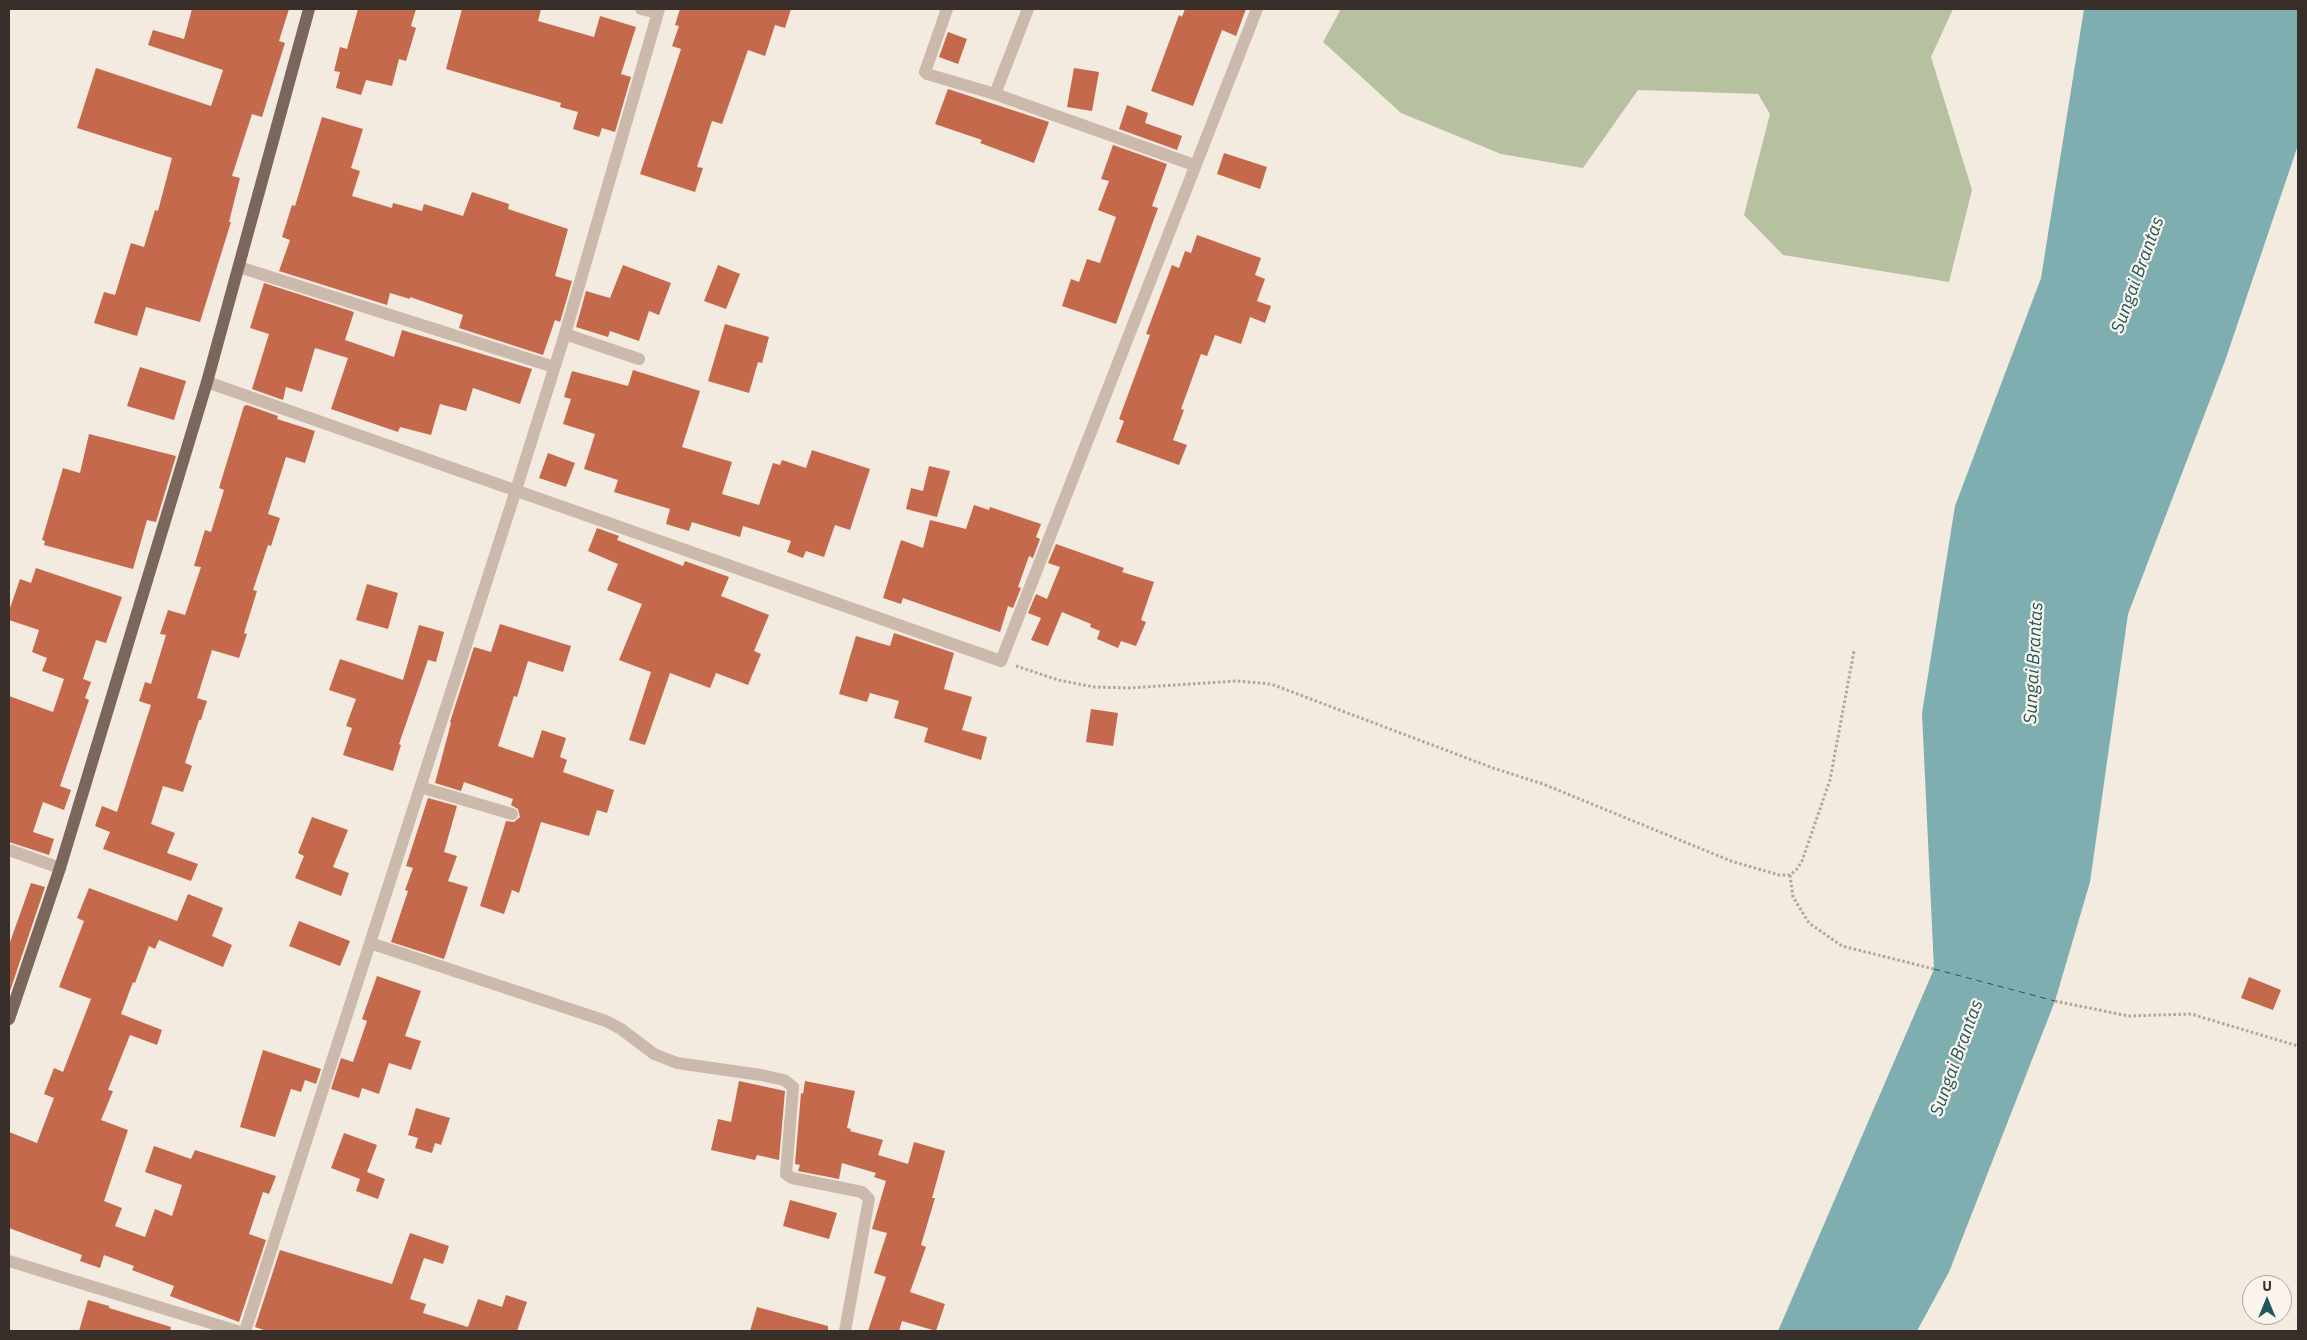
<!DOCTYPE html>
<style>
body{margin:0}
#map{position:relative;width:2307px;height:1340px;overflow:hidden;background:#f3eae0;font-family:"IBM Plex Sans",sans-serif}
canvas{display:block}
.frame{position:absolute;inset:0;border:10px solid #392f2a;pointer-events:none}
.north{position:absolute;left:2242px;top:1275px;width:50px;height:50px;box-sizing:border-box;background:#faf4ec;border:1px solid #ada59e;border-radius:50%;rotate:0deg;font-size:14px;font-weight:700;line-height:20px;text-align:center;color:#392f2a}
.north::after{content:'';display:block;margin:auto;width:18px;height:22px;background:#20575a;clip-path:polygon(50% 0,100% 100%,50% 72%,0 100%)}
</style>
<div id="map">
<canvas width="2307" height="1340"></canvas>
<div class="frame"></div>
<div class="north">U</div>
</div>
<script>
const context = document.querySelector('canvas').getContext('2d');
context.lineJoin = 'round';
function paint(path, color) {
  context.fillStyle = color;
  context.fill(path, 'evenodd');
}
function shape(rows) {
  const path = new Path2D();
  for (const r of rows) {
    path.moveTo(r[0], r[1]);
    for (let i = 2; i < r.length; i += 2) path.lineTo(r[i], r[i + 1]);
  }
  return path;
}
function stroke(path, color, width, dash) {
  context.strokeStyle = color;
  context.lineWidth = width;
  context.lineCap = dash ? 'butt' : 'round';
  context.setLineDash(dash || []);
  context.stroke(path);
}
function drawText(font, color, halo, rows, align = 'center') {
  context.font = font + ' "IBM Plex Sans",sans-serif';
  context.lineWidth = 4.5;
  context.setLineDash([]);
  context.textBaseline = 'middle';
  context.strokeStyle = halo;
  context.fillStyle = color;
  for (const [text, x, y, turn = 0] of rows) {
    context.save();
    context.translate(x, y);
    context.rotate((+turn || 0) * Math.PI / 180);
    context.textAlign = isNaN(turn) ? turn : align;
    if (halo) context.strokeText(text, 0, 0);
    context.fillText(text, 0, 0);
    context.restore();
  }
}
const green = shape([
 [1341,9,1953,9,1931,57,1972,190,1949,282,1783,255,1744,215,1770,114,1758,94,1638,90,1583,168,1501,154,1401,113,1323,42]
]);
const water = shape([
 [2084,9,2298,9,2298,145,2225,361,2128,614,2090,882,2055,1001,1949,1272,1917,1331,1778,1331,1934,969,1922,713,1955,506,2041,278]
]);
const ferry = shape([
 [1934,969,2055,1001]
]);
const building = shape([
 [192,9,289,9,279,41,285,43,262,117,252,114,232,176,240,178,229,222,231,222,200,322,146,307,137,336,94,323,104,292,115,295,131,243,144,247,155,210,158,211,172,158,77,128,96,68,211,106,223,70,148,45,153,30,184,39],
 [358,9,416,9,411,26,416,28,406,61,399,59,392,86,366,80,361,95,336,88,340,72,334,71,340,47,347,49],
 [462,9,541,9,538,21,594,37,600,16,636,27,621,74,631,77,615,132,602,128,599,137,573,129,578,112,560,107,561,103,446,69],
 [680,9,791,9,785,28,775,25,765,56,748,50,722,124,712,121,697,167,703,168,695,192,640,174,681,49,672,46,679,26,675,25],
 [1185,9,1246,9,1236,36,1222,30,1193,106,1151,91,1179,15,1182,17],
 [948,32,967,39,958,64,939,57],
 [1074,68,1099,72,1092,111,1067,107],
 [948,89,1049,122,1034,163,980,143,982,140,935,124],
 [1127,105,1148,113,1145,123,1182,136,1177,150,1119,129],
 [322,117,363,129,351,168,360,171,352,196,392,208,393,203,422,211,424,204,463,216,472,192,509,204,508,209,568,229,555,276,572,281,560,322,555,320,543,355,459,328,463,315,410,297,410,299,390,293,387,305,279,271,290,240,282,237,292,205,295,206],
 [1113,145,1167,164,1152,206,1158,208,1116,324,1062,306,1071,279,1079,282,1087,259,1100,263,1116,217,1098,210,1109,181,1101,179],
 [1224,153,1267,167,1260,189,1217,174],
 [1197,235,1261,258,1255,275,1265,279,1257,301,1271,306,1265,323,1250,317,1241,344,1215,335,1207,356,1201,354,1181,409,1184,410,1173,440,1187,445,1179,465,1116,442,1124,421,1119,419,1150,335,1146,334,1172,265,1179,268,1185,251,1191,253],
 [623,265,671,283,659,315,649,311,639,341,610,331,608,337,576,327,586,291,610,298],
 [718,265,740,274,726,309,704,301],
 [264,283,354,312,345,340,394,357,402,330,532,369,520,404,473,388,466,411,440,404,431,435,400,427,398,432,331,409,348,358,315,348,302,392,286,387,283,400,252,389,269,334,250,328],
 [725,324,769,337,762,363,758,362,749,393,708,381],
 [140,367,186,381,174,420,127,406],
 [633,370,700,391,682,447,732,462,722,494,759,505,773,463,780,465,782,460,806,468,812,450,870,469,850,530,835,525,824,557,806,551,803,558,787,552,791,541,743,526,740,537,692,522,689,531,666,524,670,509,614,492,618,480,584,469,595,434,563,424,571,399,564,397,572,371,628,386],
 [247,405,278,416,277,419,315,431,305,463,286,457,268,514,280,518,271,546,268,545,253,590,257,591,244,633,247,634,239,658,212,650,197,698,207,701,201,720,199,720,185,763,192,766,183,792,163,786,151,824,175,833,167,853,198,864,191,881,103,849,110,832,95,826,102,806,117,812,151,705,139,701,145,682,151,684,166,635,160,634,168,610,185,615,201,567,194,566,205,530,211,532,224,490,219,488,244,406],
 [89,434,176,456,156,522,147,520,133,569,44,545,45,541,42,540,63,468,80,473],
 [548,453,575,463,566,487,539,478],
 [929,466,950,471,937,517,906,509,911,488,923,491],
 [974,505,989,510,990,507,1041,524,1036,537,1040,539,1033,558,1029,556,1018,587,1021,588,1013,608,1008,606,1000,632,903,598,901,604,883,598,901,540,923,548,930,520,966,529],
 [597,528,619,536,617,540,683,566,685,561,729,577,721,596,769,615,754,651,761,654,748,685,716,673,710,688,670,673,645,745,629,740,651,672,619,660,642,604,607,590,618,564,588,551],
 [1056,544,1124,568,1122,572,1154,582,1141,620,1146,622,1136,646,1121,641,1118,648,1097,639,1100,631,1090,627,1091,624,1062,612,1048,646,1031,640,1041,618,1028,613,1036,594,1047,599,1060,567,1048,563],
 [36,568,122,597,106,643,96,640,83,679,91,682,85,698,89,700,60,786,71,790,64,810,43,802,33,832,54,839,49,855,9,842,9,696,53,712,64,679,42,671,47,658,32,652,39,630,9,620,9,611,20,579,31,583],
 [367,584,398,593,388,629,356,620],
 [500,624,571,646,563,672,528,661,517,697,514,696,498,746,533,758,542,730,566,738,560,757,567,760,563,772,614,790,607,813,597,810,589,836,541,822,519,893,512,890,504,914,480,906,506,821,514,822,520,817,518,809,511,805,513,799,464,782,461,791,435,783,451,723,450,722,474,647,491,652],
 [419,625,444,632,436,662,428,660,399,744,401,745,393,771,343,755,352,728,346,726,356,699,329,690,340,659,403,680],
 [894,633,954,653,944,689,972,697,962,730,987,737,981,760,924,742,928,728,894,718,899,701,870,693,867,702,839,694,856,636,890,646],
 [1091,709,1118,713,1113,746,1086,742],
 [428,798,457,806,444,852,457,856,448,881,468,887,444,959,391,942,408,891,405,890,413,868,406,866],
 [312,817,348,830,333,867,349,873,341,896,295,878,304,856,298,853],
 [31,883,45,887,9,994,9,945],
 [89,888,177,921,188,894,223,908,212,936,232,945,223,967,159,940,155,949,149,946,135,983,133,982,121,1014,162,1030,157,1045,130,1035,108,1090,113,1091,101,1120,128,1130,104,1201,122,1208,115,1226,145,1237,155,1209,172,1216,182,1185,145,1172,154,1146,191,1159,195,1150,276,1176,269,1194,263,1192,249,1234,266,1240,239,1322,170,1296,174,1286,132,1270,134,1266,104,1255,100,1268,80,1261,82,1255,9,1228,9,1132,37,1143,54,1098,44,1094,54,1068,63,1072,91,999,59,987,84,921,77,918],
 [299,921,350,941,340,966,289,946],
 [377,976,421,991,405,1036,421,1041,411,1070,389,1063,379,1094,362,1088,359,1098,331,1089,341,1058,353,1062,367,1021,362,1019],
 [2249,977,2281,990,2273,1010,2241,998],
 [263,1050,321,1069,316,1084,305,1080,301,1092,291,1089,275,1137,240,1127],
 [739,1081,785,1091,779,1160,757,1155,755,1160,711,1150,718,1119,731,1122],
 [805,1081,855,1091,847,1128,851,1129,850,1131,883,1140,878,1155,908,1164,914,1142,945,1151,932,1198,935,1198,921,1245,926,1247,910,1292,945,1304,936,1331,902,1321,899,1331,868,1331,886,1277,874,1273,887,1233,872,1229,886,1181,874,1177,876,1173,842,1163,839,1179,798,1171,800,1165,795,1164,801,1093,803,1094],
 [416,1108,450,1118,441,1145,435,1143,432,1153,415,1148,418,1138,408,1135],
 [344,1133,377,1145,367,1172,385,1179,378,1199,356,1191,360,1179,331,1168],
 [790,1200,837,1213,829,1239,783,1226],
 [410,1233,449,1246,443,1264,424,1258,410,1299,426,1304,423,1313,468,1327,478,1299,502,1307,506,1295,527,1302,517,1331,267,1331,255,1327,280,1250,392,1284],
 [88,1300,109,1306,109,1308,171,1327,170,1331,79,1331],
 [757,1307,828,1326,828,1331,750,1331]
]);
const path = shape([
 [1016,666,1058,680,1094,687,1129,688,1237,681,1271,684,1493,768,1543,784,1731,861,1779,875,1790,875,1797,869,1802,861,1830,780,1854,651],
 [1790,875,1793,897,1809,923,1842,946,1934,969],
 [2055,1001,2128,1016,2191,1014,2298,1046]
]);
const minor = shape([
 [641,9,658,13],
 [947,9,925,72,927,74,995,94],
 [1028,9,995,94,1194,165],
 [239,267,554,367],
 [565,334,639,359],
 [207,382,1001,661,1257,9],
 [420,787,512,814],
 [9,850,60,868],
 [370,943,606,1021,621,1029,654,1054,677,1063,761,1075,784,1080,793,1087,786,1174,792,1178,862,1192,869,1199,845,1331],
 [9,1261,237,1331],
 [245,1331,516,490,565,334,659,9]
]);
const major = shape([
 [9,1019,60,868,207,382,309,9]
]);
const waterNames = [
 ["Sungai Brantas",2138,275,-70],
 ["Sungai Brantas",2034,663,-87],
 ["Sungai Brantas",1957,1058,-70]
];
paint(green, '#b6c29f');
paint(water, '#7faeb0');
stroke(ferry, '#20575a', 1, [6, 5]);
paint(building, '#c4694c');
stroke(path, '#b7a495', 3, [2.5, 2.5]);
stroke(minor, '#cbbaab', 12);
stroke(major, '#7b665c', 12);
drawText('italic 18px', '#20575a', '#faf4ec', waterNames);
</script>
